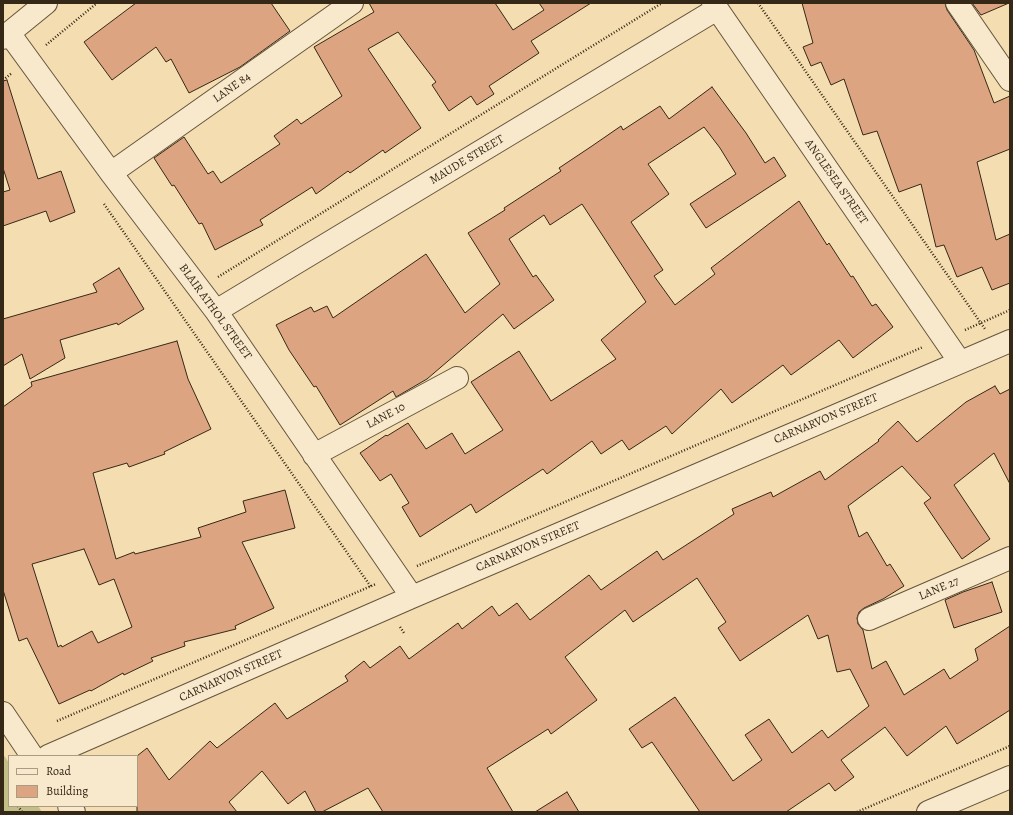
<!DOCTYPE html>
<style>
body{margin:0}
#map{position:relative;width:1013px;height:815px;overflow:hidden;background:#f4ddb0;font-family:Alegreya,serif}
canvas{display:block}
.frame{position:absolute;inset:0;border:4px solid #352817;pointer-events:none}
.legend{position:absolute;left:8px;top:755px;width:130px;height:52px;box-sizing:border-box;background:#f8e9cc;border:1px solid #aa9c84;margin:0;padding:5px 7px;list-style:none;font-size:12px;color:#352817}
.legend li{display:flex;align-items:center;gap:8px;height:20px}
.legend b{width:20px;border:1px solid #aa9c84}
</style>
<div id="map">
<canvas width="1013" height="815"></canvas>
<div class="frame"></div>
<ul class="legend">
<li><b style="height:5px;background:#f8e9cc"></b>Road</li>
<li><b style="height:11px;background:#dda482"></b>Building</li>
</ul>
</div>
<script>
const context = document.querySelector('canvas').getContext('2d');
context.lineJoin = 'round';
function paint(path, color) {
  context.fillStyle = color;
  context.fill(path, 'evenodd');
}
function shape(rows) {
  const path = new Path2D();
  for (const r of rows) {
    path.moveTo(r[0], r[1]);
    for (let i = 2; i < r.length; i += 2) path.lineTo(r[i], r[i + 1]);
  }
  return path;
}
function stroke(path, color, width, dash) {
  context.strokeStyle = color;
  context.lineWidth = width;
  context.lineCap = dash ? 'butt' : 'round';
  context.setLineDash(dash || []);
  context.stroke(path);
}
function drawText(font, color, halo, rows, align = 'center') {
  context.font = font + ' Alegreya,serif';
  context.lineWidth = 3.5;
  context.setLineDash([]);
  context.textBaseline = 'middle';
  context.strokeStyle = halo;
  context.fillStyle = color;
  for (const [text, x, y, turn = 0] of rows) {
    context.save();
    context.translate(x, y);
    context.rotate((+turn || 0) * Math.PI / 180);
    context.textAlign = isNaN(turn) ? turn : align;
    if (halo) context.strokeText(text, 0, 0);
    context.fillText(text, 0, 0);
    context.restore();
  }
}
const green = shape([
 [3,754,9,763,9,806,38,806,42,812,3,812]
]);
const building = shape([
 [136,3,271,3,290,31,240,67,189,93,171,59,166,62,156,47,112,80,84,42,136,3],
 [369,3,495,3,513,30,544,10,539,3,591,3,531,41,539,53,489,86,494,94,477,105,471,96,449,111,432,85,436,82,398,32,368,49,421,128,385,153,383,150,350,173,348,171,316,194,312,187,260,220,263,225,215,250,202,223,199,224,174,185,172,186,154,158,184,137,208,174,213,171,221,183,280,144,274,136,297,119,301,124,342,96,314,47,374,12,369,3],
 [802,3,945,3,947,10,974,50,994,103,1010,96,1010,149,977,162,996,240,1010,234,1010,283,992,290,982,267,957,277,944,245,936,247,921,184,899,192,877,131,863,135,844,79,831,85,821,62,811,66,803,47,813,43,802,3],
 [972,3,1009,3,981,15,972,3],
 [7,80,38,179,61,171,75,212,50,222,46,211,3,226,3,192,10,190,3,168,3,81,7,80],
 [712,87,746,133,765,163,774,157,786,176,706,228,690,204,736,174,720,148,704,127,648,164,669,194,631,222,663,270,654,276,675,305,715,274,711,268,799,201,827,245,829,243,851,277,853,276,872,306,876,304,893,327,853,358,839,340,791,375,783,365,732,403,721,389,672,434,666,426,629,450,622,440,601,454,592,441,547,474,543,469,476,513,471,504,420,537,402,507,409,503,391,474,380,481,360,453,386,435,387,436,408,423,426,449,452,433,465,454,503,430,471,382,519,351,551,401,616,359,601,340,646,302,582,204,550,225,544,215,509,239,533,277,536,275,554,300,514,329,503,314,427,379,396,397,393,391,340,425,316,386,314,387,289,350,276,325,311,307,314,312,327,306,333,318,426,254,465,313,500,284,468,233,505,210,504,208,561,171,559,168,592,146,621,126,623,130,660,106,669,119,712,87],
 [119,268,144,309,118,325,117,323,60,340,65,358,30,379,22,354,3,366,3,319,97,292,93,284,119,268],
 [177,341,188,379,211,429,164,452,165,454,129,467,127,463,93,473,116,559,134,552,135,554,201,537,198,528,246,512,243,501,285,490,295,528,242,542,274,608,235,626,236,629,184,642,185,646,151,658,153,661,124,675,123,673,91,691,90,690,59,704,27,638,19,641,3,590,3,407,32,386,31,382,177,341],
 [84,549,99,585,114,579,132,627,98,643,92,631,62,647,61,645,58,647,32,564,84,549],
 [995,386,1000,394,1010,389,1010,484,994,453,954,485,990,539,962,559,924,503,931,498,902,466,848,506,859,537,867,532,887,566,890,564,904,586,883,599,864,608,859,612,857,618,858,624,863,630,872,669,886,661,904,695,944,669,950,679,978,660,975,649,1010,626,1010,710,957,744,946,726,907,756,885,727,841,760,854,777,835,791,829,783,786,812,700,812,652,742,642,748,629,729,675,697,733,781,762,760,745,735,769,719,792,753,822,730,828,738,869,706,850,669,837,672,828,635,818,639,808,615,740,661,718,628,726,622,697,578,633,622,625,610,565,657,597,700,551,734,548,729,487,768,513,812,383,812,368,788,322,812,316,812,305,791,288,804,262,771,229,802,237,812,137,812,137,756,147,748,169,780,210,741,217,748,275,703,287,719,348,681,345,676,364,661,370,668,400,646,409,659,458,623,462,629,492,606,499,616,517,603,530,620,589,575,601,590,657,551,663,560,734,514,732,509,771,492,773,497,820,471,825,480,879,441,878,440,898,421,917,442,966,402,995,386],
 [992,582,1002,612,954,628,945,600,963,592,992,582],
 [567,792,579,812,535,812,567,792]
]);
const path = shape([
 [758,3,985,329],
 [46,45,97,3],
 [3,80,12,73],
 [104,204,371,587],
 [218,277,662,3],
 [965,330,1010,310],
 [417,566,923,347],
 [400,627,404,633],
 [57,721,376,584],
 [18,806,22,812],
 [857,812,1010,746],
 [1009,812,1010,812]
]);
const minor = shape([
 [713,3,960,362],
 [957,3,1010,80],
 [9,33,111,173,216,311,412,597],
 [3,38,46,3],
 [111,173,352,3],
 [216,311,717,9],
 [314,455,457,378],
 [869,619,1010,558],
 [3,713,32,756],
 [48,756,412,597,1010,341],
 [69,806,74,812],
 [928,812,1010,777]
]);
const streetNames = [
 ["LANE 84",232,88,-35],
 ["MAUDE STREET",467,160,-31],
 ["ANGLESEA STREET",836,182,55],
 ["BLAIR ATHOL STREET",215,312,54],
 ["LANE 10",386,416,-28],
 ["CARNARVON STREET",826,419,-23],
 ["CARNARVON STREET",528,547,-23],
 ["LANE 27",939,589,-23],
 ["CARNARVON STREET",231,676,-24]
];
paint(green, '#c2bf87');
paint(building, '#dda482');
stroke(building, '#352817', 1);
stroke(minor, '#65553d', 24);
stroke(path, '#352817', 2.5, [1, 2]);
stroke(minor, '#f8e9cc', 22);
drawText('12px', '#352817', '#f8e9cc', streetNames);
</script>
